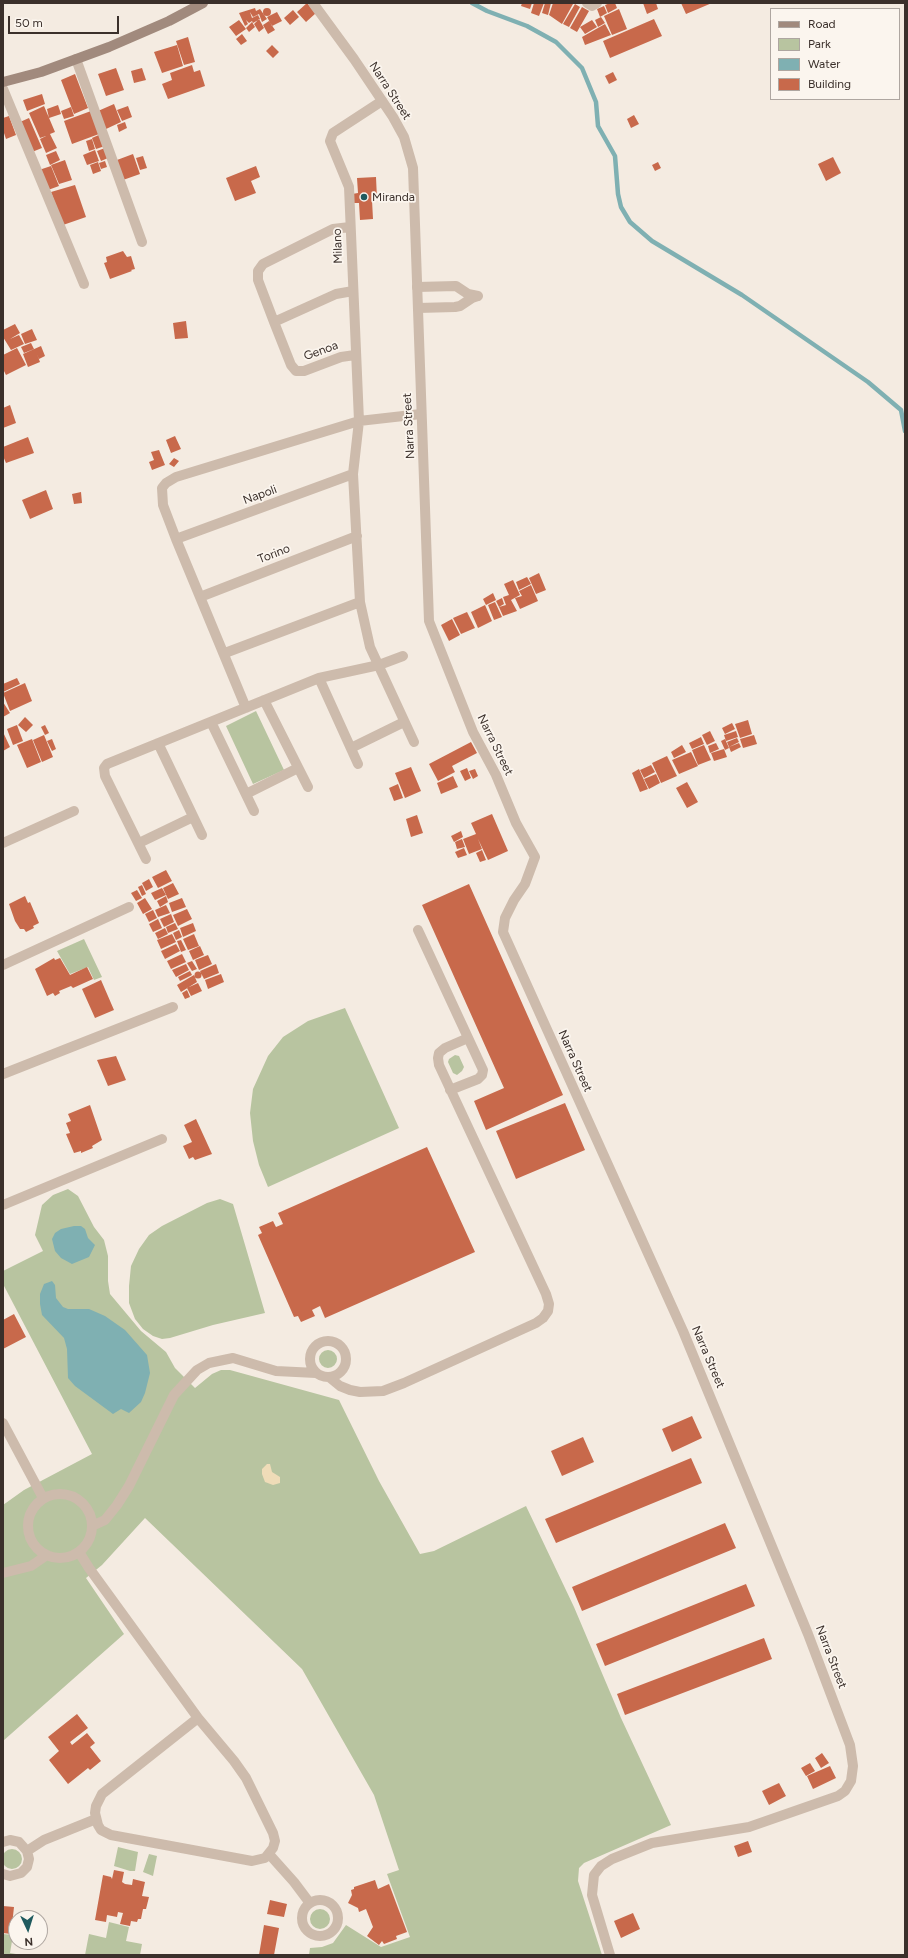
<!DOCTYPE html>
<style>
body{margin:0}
#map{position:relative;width:908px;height:1958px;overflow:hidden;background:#f4ebe1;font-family:Figtree,sans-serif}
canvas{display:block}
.frame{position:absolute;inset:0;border:4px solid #3b302b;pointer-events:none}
.legend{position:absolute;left:770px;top:8px;width:130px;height:92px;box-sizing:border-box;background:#fbf5ee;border:1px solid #aea6a0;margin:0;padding:5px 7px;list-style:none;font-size:12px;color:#3b302b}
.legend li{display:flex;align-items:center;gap:8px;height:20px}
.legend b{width:20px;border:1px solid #aea6a0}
.north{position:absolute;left:8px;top:1910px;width:40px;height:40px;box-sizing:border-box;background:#fbf5ee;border:1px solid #aea6a0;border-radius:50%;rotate:176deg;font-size:11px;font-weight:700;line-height:16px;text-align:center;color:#3b302b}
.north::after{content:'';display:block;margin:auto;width:14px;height:18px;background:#1f5a5e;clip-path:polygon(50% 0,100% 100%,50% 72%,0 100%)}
.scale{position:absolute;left:8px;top:16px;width:111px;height:18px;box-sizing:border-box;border:2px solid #3b302b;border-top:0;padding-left:5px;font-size:12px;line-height:14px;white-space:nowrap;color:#3b302b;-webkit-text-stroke:3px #fbf5ee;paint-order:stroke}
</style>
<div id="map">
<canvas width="908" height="1958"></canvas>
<div class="frame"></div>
<ul class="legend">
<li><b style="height:5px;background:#a18a7d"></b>Road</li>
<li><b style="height:11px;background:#b8c4a0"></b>Park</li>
<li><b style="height:11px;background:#7fb0b2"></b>Water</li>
<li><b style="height:11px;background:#c8694b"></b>Building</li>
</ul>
<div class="north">N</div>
<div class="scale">50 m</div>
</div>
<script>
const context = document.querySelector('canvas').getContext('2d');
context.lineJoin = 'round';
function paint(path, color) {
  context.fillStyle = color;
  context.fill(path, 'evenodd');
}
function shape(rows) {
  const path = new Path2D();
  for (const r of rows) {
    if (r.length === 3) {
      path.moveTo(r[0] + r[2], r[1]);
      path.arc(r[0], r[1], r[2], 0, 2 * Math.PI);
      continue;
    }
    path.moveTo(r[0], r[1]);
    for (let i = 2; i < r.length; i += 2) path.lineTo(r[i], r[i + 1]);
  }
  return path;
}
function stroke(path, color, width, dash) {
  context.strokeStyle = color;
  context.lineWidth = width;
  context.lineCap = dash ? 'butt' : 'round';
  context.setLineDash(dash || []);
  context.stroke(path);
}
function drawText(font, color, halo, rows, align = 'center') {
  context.font = font + ' Figtree,sans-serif';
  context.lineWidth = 3.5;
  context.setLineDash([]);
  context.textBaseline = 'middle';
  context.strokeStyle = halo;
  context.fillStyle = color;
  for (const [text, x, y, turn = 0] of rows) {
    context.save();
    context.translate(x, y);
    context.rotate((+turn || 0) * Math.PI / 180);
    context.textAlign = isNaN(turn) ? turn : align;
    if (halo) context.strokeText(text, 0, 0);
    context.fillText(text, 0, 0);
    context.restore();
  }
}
const green = shape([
 [256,711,284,770,253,784,226,726],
 [84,939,102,977,94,980,88,967,70,974,57,951],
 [345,1008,399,1128,268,1187,259,1165,253,1141,250,1113,253,1089,268,1056,283,1037,308,1021],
 [455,1055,459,1056,464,1067,462,1071,457,1075,453,1073,448,1062,449,1059],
 [68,1189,78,1196,94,1227,104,1240,108,1256,108,1281,110,1294,141,1331,166,1352,175,1368,195,1388,212,1374,221,1370,230,1370,339,1400,379,1481,420,1554,434,1551,526,1506,574,1607,621,1718,671,1825,584,1863,579,1868,578,1881,602,1955,309,1955,310,1948,322,1947,333,1943,346,1925,381,1947,410,1937,387,1874,399,1870,374,1795,302,1669,145,1518,102,1565,86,1578,124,1634,3,1741,3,1505,24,1490,92,1454,3,1284,3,1271,43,1251,35,1235,42,1205,53,1195],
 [220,1199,233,1204,265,1313,213,1325,170,1338,162,1339,153,1336,143,1329,135,1319,129,1303,129,1286,131,1266,139,1249,149,1235,162,1226,207,1203],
 [328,1359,9],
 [118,1847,138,1852,135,1871,130,1871,114,1866],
 [12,1859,10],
 [149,1854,157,1856,153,1876,143,1872],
 [320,1919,10],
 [109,1922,129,1927,126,1941,142,1944,140,1955,85,1955,89,1934,106,1938],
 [3,1934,13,1935,10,1953,22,1955,3,1955]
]);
const sand = shape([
 [267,1464,270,1464,272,1472,280,1477,280,1483,273,1485,265,1482,262,1474,262,1469]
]);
const water = shape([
 [74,1226,81,1226,85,1229,88,1238,95,1245,89,1257,72,1264,61,1258,55,1251,52,1239,55,1233,61,1229],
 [52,1281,55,1285,56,1298,63,1307,68,1309,89,1309,105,1316,125,1330,147,1355,150,1373,145,1393,141,1402,129,1413,121,1409,113,1414,75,1386,68,1378,67,1349,64,1338,42,1315,40,1304,40,1294,44,1284]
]);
const stream = shape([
 [472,3,487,11,527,26,556,42,582,68,596,102,598,126,615,156,618,194,621,207,630,222,652,241,742,295,868,382,901,410,905,431]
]);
const building = shape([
 [307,3,316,13,306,22,297,12],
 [522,3,532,3,530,9,521,6],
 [534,3,544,3,539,16,531,13],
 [545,3,551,3,548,15,542,13],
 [553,3,573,4,562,24,549,15],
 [610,3,615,3,617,8,608,13,605,5],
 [643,3,656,3,658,9,647,14],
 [681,3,712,3,686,14],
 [575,4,580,7,569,27,563,24],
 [604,6,607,13,600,17,597,9],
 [582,7,589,11,577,32,570,28],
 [255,8,256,11,260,9,267,19,262,22,259,14,253,17,250,12,252,18,250,19,258,15,260,19,253,23,252,21,249,23,246,20,248,24,245,26,239,13],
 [267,12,4],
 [619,9,627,29,612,35,604,16],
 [293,10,299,17,290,25,284,18],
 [277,12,282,21,272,26,267,17],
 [601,17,605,23,598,27,595,20],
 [259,19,264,28,259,32,254,24],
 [654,19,662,36,610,58,603,41],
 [239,20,246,29,236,36,229,27],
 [592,20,597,27,585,34,580,27],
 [269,21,275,30,268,34,263,25],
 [252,22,255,27,249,32,246,28],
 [605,24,611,35,585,45,582,37],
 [242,34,247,41,241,45,236,39],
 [188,37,195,62,184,65,176,41],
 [177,45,183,66,162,73,154,52],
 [272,45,279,52,273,58,266,51],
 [192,65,194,72,200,70,205,86,168,99,162,84,172,80,170,73],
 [116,68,124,90,106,96,98,74],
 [142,68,146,80,134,83,131,71],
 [613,72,617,80,609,84,605,76],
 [75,74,88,108,74,114,61,80],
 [42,94,45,104,27,111,23,100],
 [114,104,121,122,106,129,98,111],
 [58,105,61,114,49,118,47,109],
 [44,106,55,132,50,134,57,148,46,153,40,139,46,136,40,138,29,113],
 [128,106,132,117,122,121,117,110],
 [71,107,74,116,64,119,61,111],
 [91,111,99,134,72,144,64,121],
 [634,115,639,124,631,128,627,119],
 [9,116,16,135,6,139,3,130,3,118],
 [29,118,42,148,32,152,20,122],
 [125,122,127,128,119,132,117,125],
 [101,134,105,146,96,149,92,138],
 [92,139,95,149,89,151,86,141],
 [105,148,108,158,101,161,97,151],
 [95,150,99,161,87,165,83,155],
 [56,151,60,160,50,165,46,155],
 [133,154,140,174,123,180,117,160],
 [143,156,147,168,140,170,136,158],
 [833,157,841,173,826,181,818,164],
 [65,160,72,180,59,184,51,165],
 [105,161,107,167,101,169,99,163],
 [98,162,101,171,93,174,90,165],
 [658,162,661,168,655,171,652,165],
 [51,166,59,186,48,190,39,170],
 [256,166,260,177,251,181,256,193,235,201,226,178],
 [376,177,377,199,372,200,373,219,360,220,359,203,352,203,352,194,358,193,357,178],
 [75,185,86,217,63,225,51,192],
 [123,251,127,257,131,256,135,269,131,270,132,271,110,279,104,263,107,262,106,257],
 [186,321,188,338,175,339,173,323],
 [15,324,20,333,10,339,19,335,24,344,11,350,3,337,3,330],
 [32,329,37,340,25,344,21,334],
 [31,343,34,349,24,353,21,347],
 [41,346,45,356,39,359,37,354,40,362,28,367,23,354],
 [17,348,26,365,6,375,3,369,3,355],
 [10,405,16,423,3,428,3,408],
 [175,436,181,449,171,453,166,440],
 [28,437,34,453,6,463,3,456,3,447],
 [159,450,165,465,152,470,149,462,154,460,151,452],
 [174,458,179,461,174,467,169,464],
 [46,490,53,509,30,519,22,500],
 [81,492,82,503,74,504,72,494],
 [539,573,546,590,536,594,529,578],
 [527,577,531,584,519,590,516,582],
 [513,580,520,595,511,600,517,611,503,616,499,607,506,605,503,597,509,595,504,584],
 [531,585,538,601,520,609,515,598,522,596,519,591],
 [493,593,496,600,486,605,483,599],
 [502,598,504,604,499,607,496,601],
 [495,602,502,617,494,620,488,605],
 [485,605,492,621,478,628,471,612],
 [467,612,475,628,461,634,453,618],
 [452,619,460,635,449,641,441,625],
 [17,678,20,684,3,692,3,684],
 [25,683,32,701,10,711,3,693],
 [3,702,10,713,3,717],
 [25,717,33,725,26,732,18,725],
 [748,720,752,734,740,738,735,724],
 [732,723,735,729,725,734,722,728],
 [17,725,23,741,13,745,7,729],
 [45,725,49,733,45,735,41,727],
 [710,731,715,741,707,745,702,735],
 [736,731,738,737,726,741,724,735],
 [3,732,10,747,3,751],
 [44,735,53,757,42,762,33,740],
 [754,735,757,744,743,748,740,739],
 [701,737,704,744,692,749,689,743],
 [737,738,739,742,729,747,727,742],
 [32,739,41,762,27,768,17,745],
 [52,739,56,749,52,751,47,741],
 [725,739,729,748,725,750,721,741],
 [471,742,477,753,452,766,455,772,438,781,429,764],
 [716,743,719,749,710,753,708,746],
 [739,743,741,747,731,752,729,747],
 [682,745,686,752,674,758,671,752],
 [704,745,711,760,698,765,692,750],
 [724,749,727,757,714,761,711,753],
 [691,752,698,766,679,774,672,760],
 [667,756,677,776,661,783,652,763],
 [651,765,655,772,644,778,640,770],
 [411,767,421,791,405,798,395,773],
 [467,768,471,778,465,781,460,771],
 [475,769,478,776,473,779,469,771],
 [639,769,648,789,640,792,632,773],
 [656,774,660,783,649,789,644,779],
 [453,776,458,787,441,794,437,783],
 [687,782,698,802,687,808,676,788],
 [398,784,403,798,394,801,389,788],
 [492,814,508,851,488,860,478,839,482,849,469,854,463,839,476,834,471,823],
 [417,815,423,833,411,837,406,819],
 [461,831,463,837,454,842,451,836],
 [462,839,465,847,457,849,455,842],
 [464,848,467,855,458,858,455,852],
 [482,850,486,860,480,862,476,853],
 [166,870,172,881,158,888,152,877],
 [149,879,153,887,146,891,142,883],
 [173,883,179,894,168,899,163,888],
 [469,884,563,1095,486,1130,474,1101,504,1088,422,905],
 [142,885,146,894,142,896,138,887],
 [162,888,166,895,155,900,151,893],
 [137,890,142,898,136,901,131,893],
 [25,896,28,903,30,902,39,923,33,926,34,928,26,932,24,929,20,929,15,921,9,904],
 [166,896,168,902,160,907,157,901],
 [145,898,152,909,143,914,137,903],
 [182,898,186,907,172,912,169,903],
 [166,905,170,913,158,917,155,910],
 [187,909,192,919,178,926,173,915],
 [153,910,157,918,149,922,145,914],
 [171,914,174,922,164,927,160,919],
 [158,919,162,928,153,932,149,924],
 [175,923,178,929,168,933,166,927],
 [193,923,196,931,183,937,180,928],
 [165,928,168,934,158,939,155,933],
 [179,930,182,937,176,940,173,933],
 [172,934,176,942,161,949,157,940],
 [194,934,199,946,188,950,183,939],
 [181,940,186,950,181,952,177,941],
 [176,944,180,951,165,959,161,951],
 [200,946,204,955,193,960,189,951],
 [182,954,186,962,171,969,167,961],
 [208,955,212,964,199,970,195,960],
 [54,958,55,960,60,958,70,975,87,967,93,979,73,988,71,986,59,991,60,993,55,996,53,993,47,996,35,969],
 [192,961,197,969,192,971,187,963],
 [186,964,189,970,176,977,172,970],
 [216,964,219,973,204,979,200,971],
 [190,971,192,975,180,981,178,977],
 [198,975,3.5],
 [221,974,224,982,208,989,205,980],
 [194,975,197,982,181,992,177,985],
 [101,980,114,1010,95,1018,82,989],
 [198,983,202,991,191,996,187,988],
 [187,990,190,997,185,999,182,993],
 [116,1056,126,1080,108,1086,97,1060],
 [565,1103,585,1150,516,1179,496,1131],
 [90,1105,102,1140,92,1146,93,1148,81,1153,81,1151,74,1153,66,1134,70,1133,66,1123,71,1121,68,1114],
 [196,1119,212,1154,195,1160,193,1157,189,1159,183,1146,192,1142,184,1125],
 [427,1147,475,1252,325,1318,320,1306,312,1310,315,1316,301,1322,298,1316,294,1317,258,1235,262,1233,259,1227,273,1221,276,1227,283,1224,278,1213],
 [14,1314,26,1337,3,1349,3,1320],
 [692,1416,702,1438,672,1452,662,1429],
 [583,1437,594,1462,562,1476,551,1451],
 [691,1458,702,1483,556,1543,545,1519],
 [725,1523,736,1548,582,1611,572,1587],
 [746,1584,755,1606,605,1666,596,1644],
 [764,1638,772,1659,625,1715,617,1694],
 [77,1714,88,1728,70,1742,72,1745,87,1733,95,1743,90,1747,101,1761,90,1770,88,1768,68,1784,49,1760,59,1751,48,1737],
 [822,1753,829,1763,821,1768,815,1758],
 [810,1763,815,1771,806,1776,801,1768],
 [830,1766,836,1778,813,1789,807,1776],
 [779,1783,786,1796,769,1805,762,1791],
 [748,1841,752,1852,738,1857,734,1846],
 [114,1870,124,1872,122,1882,125,1884,132,1885,133,1879,145,1882,142,1896,149,1897,146,1909,143,1909,141,1919,138,1919,137,1922,131,1921,130,1926,120,1924,123,1913,118,1912,117,1917,107,1915,106,1922,95,1920,103,1875,111,1877,112,1879],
 [375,1880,378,1889,389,1884,407,1932,396,1936,397,1939,384,1944,382,1941,379,1945,367,1936,373,1927,366,1909,359,1912,358,1908,348,1903,352,1895,351,1890,354,1889,354,1887],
 [270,1900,287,1904,284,1917,267,1914],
 [3,1906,14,1907,11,1934,3,1933],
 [633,1913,640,1929,621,1938,614,1921],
 [264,1925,279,1928,274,1955,259,1955]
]);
const minor = shape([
 [587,3,592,6,597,3],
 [76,59,142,242],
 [3,89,84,284],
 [382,101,333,133,330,141,349,187,359,421,353,474,360,602,370,647,414,742],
 [350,227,333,229,263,264,258,271,258,280,274,322,291,365,296,371,304,371,341,357,355,355],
 [417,287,456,286,468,294,478,296],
 [418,308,455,307,460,306,472,298,478,296],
 [274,322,336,294,353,291],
 [176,539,353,474],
 [200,597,357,536],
 [225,653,360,602],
 [319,678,358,764],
 [264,700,308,787],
 [246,708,176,539,163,505,162,488,166,483,176,477,359,421,421,414],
 [211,722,254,811],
 [158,743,202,835],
 [351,748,404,722],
 [246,794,298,768],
 [3,843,74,811],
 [139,843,193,817],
 [146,859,105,776,104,768,107,764,319,678,379,665,403,656],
 [418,930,483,1070,482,1075,478,1079,450,1090],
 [3,965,129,907],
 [3,1074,173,1007],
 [3,1205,162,1139],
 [328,1359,18],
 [329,1377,340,1386,350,1390,360,1392,383,1391,404,1383,536,1323,543,1318,548,1311,549,1304,546,1294,439,1065,438,1058,439,1053,445,1048,468,1038],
 [3,1423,43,1498],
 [60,1526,32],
 [92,1526,105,1520,117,1505,129,1486,174,1395,197,1370,209,1363,233,1358,276,1371,316,1373],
 [79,1552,89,1568,198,1718,234,1761,246,1778,273,1833,275,1841,273,1848,265,1858,252,1861,111,1835,101,1830,98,1825,95,1813,96,1806,102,1794,198,1718],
 [3,1573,31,1566,47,1555],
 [3,1842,10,1840,19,1842,27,1851,29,1859,27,1867,21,1873,10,1876,3,1874],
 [27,1851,44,1840,96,1819],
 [269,1854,294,1882,309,1902],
 [320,1918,18]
]);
const tertiary = shape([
 [313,3,354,59,393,117,404,137,413,168,429,621,473,732,496,775,516,823,535,857,525,884,514,900,505,918,503,932,683,1331,808,1634,850,1745,853,1766,851,1781,845,1791,838,1796,749,1827,652,1843,612,1859,601,1866,594,1875,592,1895,610,1955]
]);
const secondary = shape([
 [3,82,41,72,109,47,169,21,203,3]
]);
const markers = [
 [364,197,4,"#1f5a5e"]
];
const streetNames = [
 ["Narra Street",390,91,57],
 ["Milano",338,246,-92],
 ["Genoa",321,351,-20],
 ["Narra Street",409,426,-93],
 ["Napoli",260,495,-20],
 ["Torino",274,554,-21],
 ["Narra Street",495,745,64],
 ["Narra Street",575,1061,66],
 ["Narra Street",708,1357,67],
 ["Narra Street",831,1657,69]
];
const poiNames = [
 ["Miranda",372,197]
];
paint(green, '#b8c4a0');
paint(sand, '#efdcb8');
paint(water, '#7fb0b2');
stroke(stream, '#7fb0b2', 4.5);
paint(building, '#c8694b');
stroke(minor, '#cdbbac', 10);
stroke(tertiary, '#cdbbac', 10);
stroke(secondary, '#a18a7d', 10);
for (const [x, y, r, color] of markers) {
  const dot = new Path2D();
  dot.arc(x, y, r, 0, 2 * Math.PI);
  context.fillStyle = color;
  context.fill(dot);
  stroke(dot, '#fbf5ee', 1.5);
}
drawText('12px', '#3b302b', '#fbf5ee', streetNames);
drawText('12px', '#3b302b', '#fbf5ee', poiNames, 'left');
</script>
